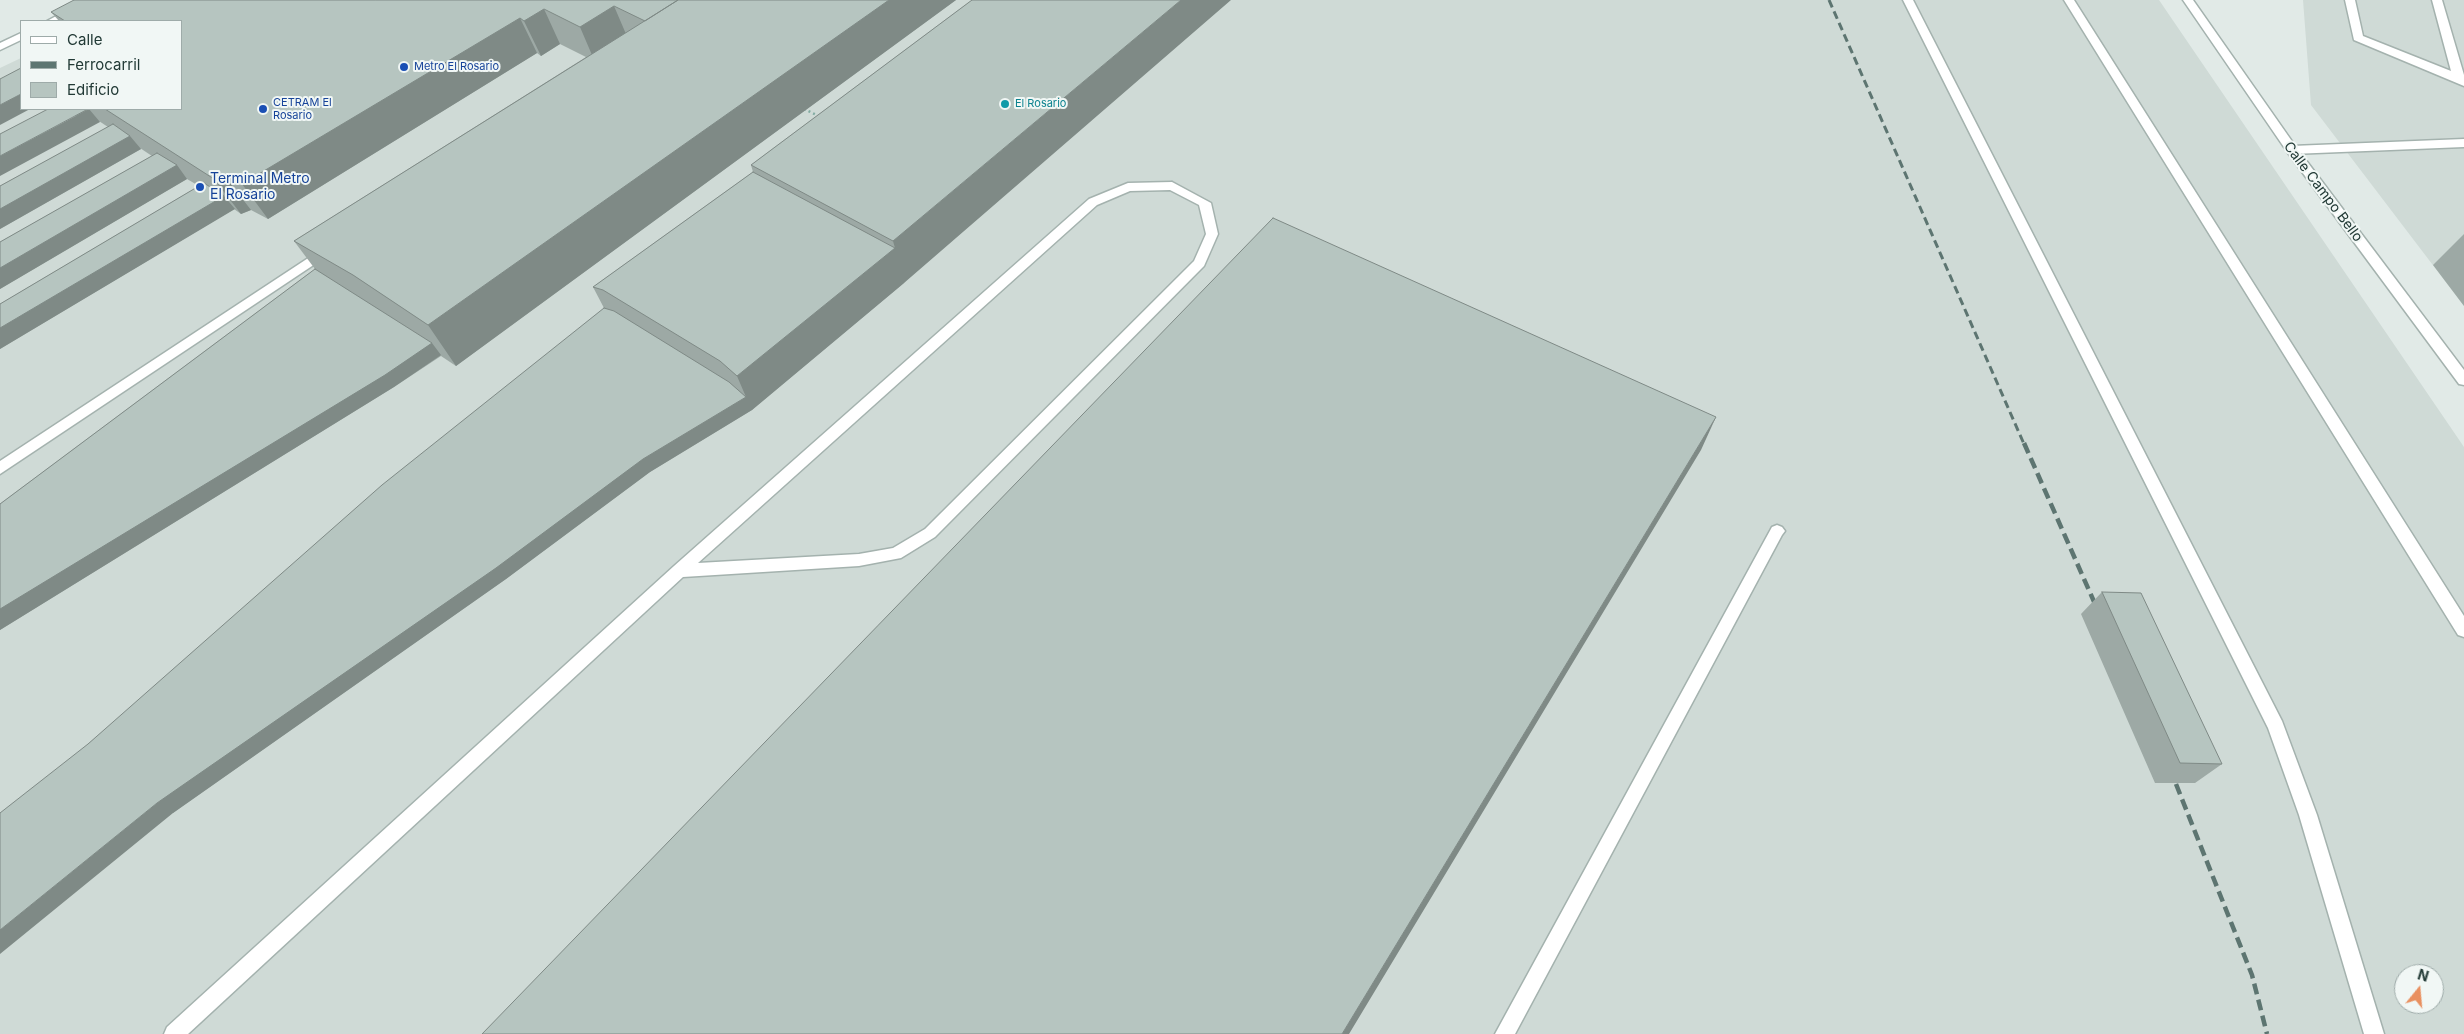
<!DOCTYPE html>
<style>
body{margin:0}
#map{position:relative;width:2464px;height:1034px;overflow:hidden;background:#e1eae7;font-family:Inter,sans-serif}
canvas{display:block}
.legend{position:absolute;left:20px;top:20px;width:162px;height:90px;box-sizing:border-box;background:#f1f7f5;border:1px solid #9eaba9;margin:0;padding:6px 9px;list-style:none;font-size:15px;color:#223a36}
.legend li{display:flex;align-items:center;gap:10px;height:25px}
.legend b{width:25px;border:1px solid #9eaba9}
.north{position:absolute;left:2394px;top:964px;width:50px;height:50px;box-sizing:border-box;background:#f1f7f5;border:1px solid #9eaba9;border-radius:50%;rotate:17deg;font-size:14px;font-weight:700;line-height:20px;text-align:center;color:#223a36}
.north::after{content:'';display:block;margin:auto;width:18px;height:22px;background:#e99060;clip-path:polygon(50% 0,100% 100%,50% 72%,0 100%)}
</style>
<div id="map">
<canvas width="2464" height="1034"></canvas>
<ul class="legend">
<li><b style="height:6px;background:#fff"></b>Calle</li>
<li><b style="height:6px;background:#5d7571"></b>Ferrocarril</li>
<li><b style="height:14px;background:#b6c5c0"></b>Edificio</li>
</ul>
<div class="north">N</div>
</div>
<script>
const context = document.querySelector('canvas').getContext('2d');
context.lineJoin = 'round';
function paint(path, color) {
  context.fillStyle = color;
  context.fill(path, 'evenodd');
}
function shape(rows) {
  const path = new Path2D();
  for (const r of rows) {
    path.moveTo(r[0], r[1]);
    for (let i = 2; i < r.length; i += 2) path.lineTo(r[i], r[i + 1]);
  }
  return path;
}
function stroke(path, color, width, dash) {
  context.strokeStyle = color;
  context.lineWidth = width;
  context.lineCap = dash ? 'butt' : 'round';
  context.setLineDash(dash || []);
  context.stroke(path);
}
function drawText(font, color, halo, rows, align = 'center') {
  context.font = font + ' Inter,sans-serif';
  context.lineWidth = 4;
  context.setLineDash([]);
  context.textBaseline = 'middle';
  context.strokeStyle = halo;
  context.fillStyle = color;
  for (const [text, x, y, turn = 0] of rows) {
    context.save();
    context.translate(x, y);
    context.rotate((+turn || 0) * Math.PI / 180);
    context.textAlign = isNaN(turn) ? turn : align;
    if (halo) context.strokeText(text, 0, 0);
    context.fillText(text, 0, 0);
    context.restore();
  }
}
const built = shape([
 [136,0,2159,0,2464,447,2464,1034,0,1034,0,68,21,58,21,109,181,109,181,21],
 [2404,974,2434,974,2434,1004,2404,1004],
 [2303,0,2464,0,2464,306,2311,105]
]);
const service = shape([
 [86,0,100,0,60,21,47,21,86,0],
 [1903,0,1913,0,2282,721,2317,815,2384,1034,2364,1034,2299,815,2268,728,1903,0],
 [2064,0,2074,0,2464,616,2464,637,2458,635,2064,0],
 [2345,0,2355,0,2363,36,2451,71,2432,0,2442,0,2464,75,2464,86,2354,40,2345,0],
 [21,33,21,40,0,50,0,43,21,33],
 [2464,139,2464,147,2292,154,2286,150,2292,146,2464,139],
 [1172,182,1211,203,1218,234,1204,266,935,537,901,558,859,566,683,577,188,1034,164,1034,167,1027,674,566,1089,199,1128,183,1172,182],
 [1170,190,1199,205,1206,234,1194,261,925,529,893,548,859,554,698,563,1097,205,1130,191,1170,190],
 [325,247,331,251,330,254,0,474,0,461,325,247],
 [1777,525,1782,527,1785,531,1782,535,1515,1034,1495,1034,1772,527,1777,525]
]);
const minor = shape([
 [2183,0,2193,0,2296,147,2464,370,2464,385,2459,384,2288,153,2183,0]
]);
const railFar1 = shape([
 [1829,0,2024,444]
]);
const rail = shape([
 [2024,443,2099,613],
 [2176,784,2252,975,2267,1034]
]);
const pathBridge = shape([
 [804,109,821,117]
]);
const wall = shape([
 [956,0,456,366,441,356,394,387,0,630,0,504,315,269,294,241,586,57,560,44,541,56,537,53,268,219,251,210,241,214,234,209,0,349,0,304,199,186,187,179,0,289,0,242,152,156,140,148,141,149,0,229,0,186,108,127,99,121,100,122,48,109,181,109,181,21,59,21,51,12],
 [972,0,904,283,752,410,650,472,506,579,173,813,88,744,604,308,593,287,753,172,751,165],
 [2464,234,2464,306,2433,265],
 [2102,592,2222,764,2195,783,2155,783,2081,614]
]);
const shadedWall = shape([
 [889,0,956,0,456,366,428,325],
 [1181,0,1231,0,904,283,752,410,650,472,506,579,173,813,0,954,0,930,157,803,643,459,746,397,737,376,895,248,893,241],
 [614,6,629,41,595,62,580,27],
 [544,9,560,44,541,56,524,21],
 [520,18,537,53,268,219,242,184],
 [21,94,21,109,30,109,0,125,0,105],
 [89,109,100,122,0,176,0,156],
 [130,136,141,149,0,229,0,209],
 [177,165,187,179,0,289,0,268],
 [224,175,251,210,241,214,214,179],
 [224,196,235,209,0,349,0,328],
 [432,343,441,355,394,387,0,630,0,609],
 [1716,417,1701,450,1349,1034,1342,1034]
]);
const building = shape([
 [74,0,678,0,645,21,614,6,580,27,544,9,524,21,520,18,242,184,224,175,214,179,105,109,181,109,181,21,65,21,51,12,74,0],
 [678,0,889,0,428,325,353,275,294,241,678,0],
 [972,0,1181,0,893,241,751,165,972,0],
 [21,68,21,94,0,105,0,79,21,68],
 [48,109,88,109,0,156,0,134,48,109],
 [113,124,130,136,0,209,0,186,113,124],
 [157,153,177,165,0,268,0,242,157,153],
 [753,172,895,248,737,376,720,361,603,290,593,287,753,172],
 [204,183,224,196,0,328,0,304,204,183],
 [1273,218,1716,417,1342,1034,482,1034,1273,218],
 [315,269,432,343,385,375,0,609,0,504,315,269],
 [604,308,614,311,729,382,746,397,643,459,496,568,157,803,0,930,0,813,88,744,382,485,604,308],
 [2102,592,2141,593,2222,764,2180,763,2102,592]
]);
const markers = [
 [404,67,5,"#1a4fb4"],
 [1005,104,5,"#0f9aa8"],
 [263,109,5,"#1a4fb4"],
 [200,187,5,"#1a4fb4"]
];
const farTransitnames = [
 ["Metro El Rosario",414,67],
 ["CETRAM El",273,103],
 ["Rosario",273,116]
];
const farCulturenames = [
 ["El Rosario",1015,104]
];
const transitNames = [
 ["Terminal Metro",210,179],
 ["El Rosario",210,195]
];
const streetNames = [
 ["Calle Campo Bello",2323,192,53]
];
paint(built, '#cfdad6');
stroke(service, '#a4b2ae', 3);
stroke(minor, '#a4b2ae', 3);
paint(service, '#fff');
paint(minor, '#fff');
stroke(railFar1, '#5d7571', 3, [8, 4.5]);
stroke(rail, '#5d7571', 4.5, [11, 5.5]);
stroke(pathBridge, '#83aca3', 2.5, [2, 3]);
paint(wall, '#9da9a5');
paint(shadedWall, '#7f8a86');
paint(building, '#b6c5c0');
stroke(building, '#7f8a86', 1);
for (const [x, y, r, color] of markers) {
  const dot = new Path2D();
  dot.arc(x, y, r, 0, 2 * Math.PI);
  context.fillStyle = color;
  context.fill(dot);
  stroke(dot, '#f1f7f5', 2);
}
drawText('11px', '#164399', '#f1f7f5', farTransitnames, 'left');
drawText('11px', '#0d838f', '#f1f7f5', farCulturenames, 'left');
drawText('14px', '#164399', '#f1f7f5', transitNames, 'left');
drawText('14px', '#223a36', '#f1f7f5', streetNames);
</script>
